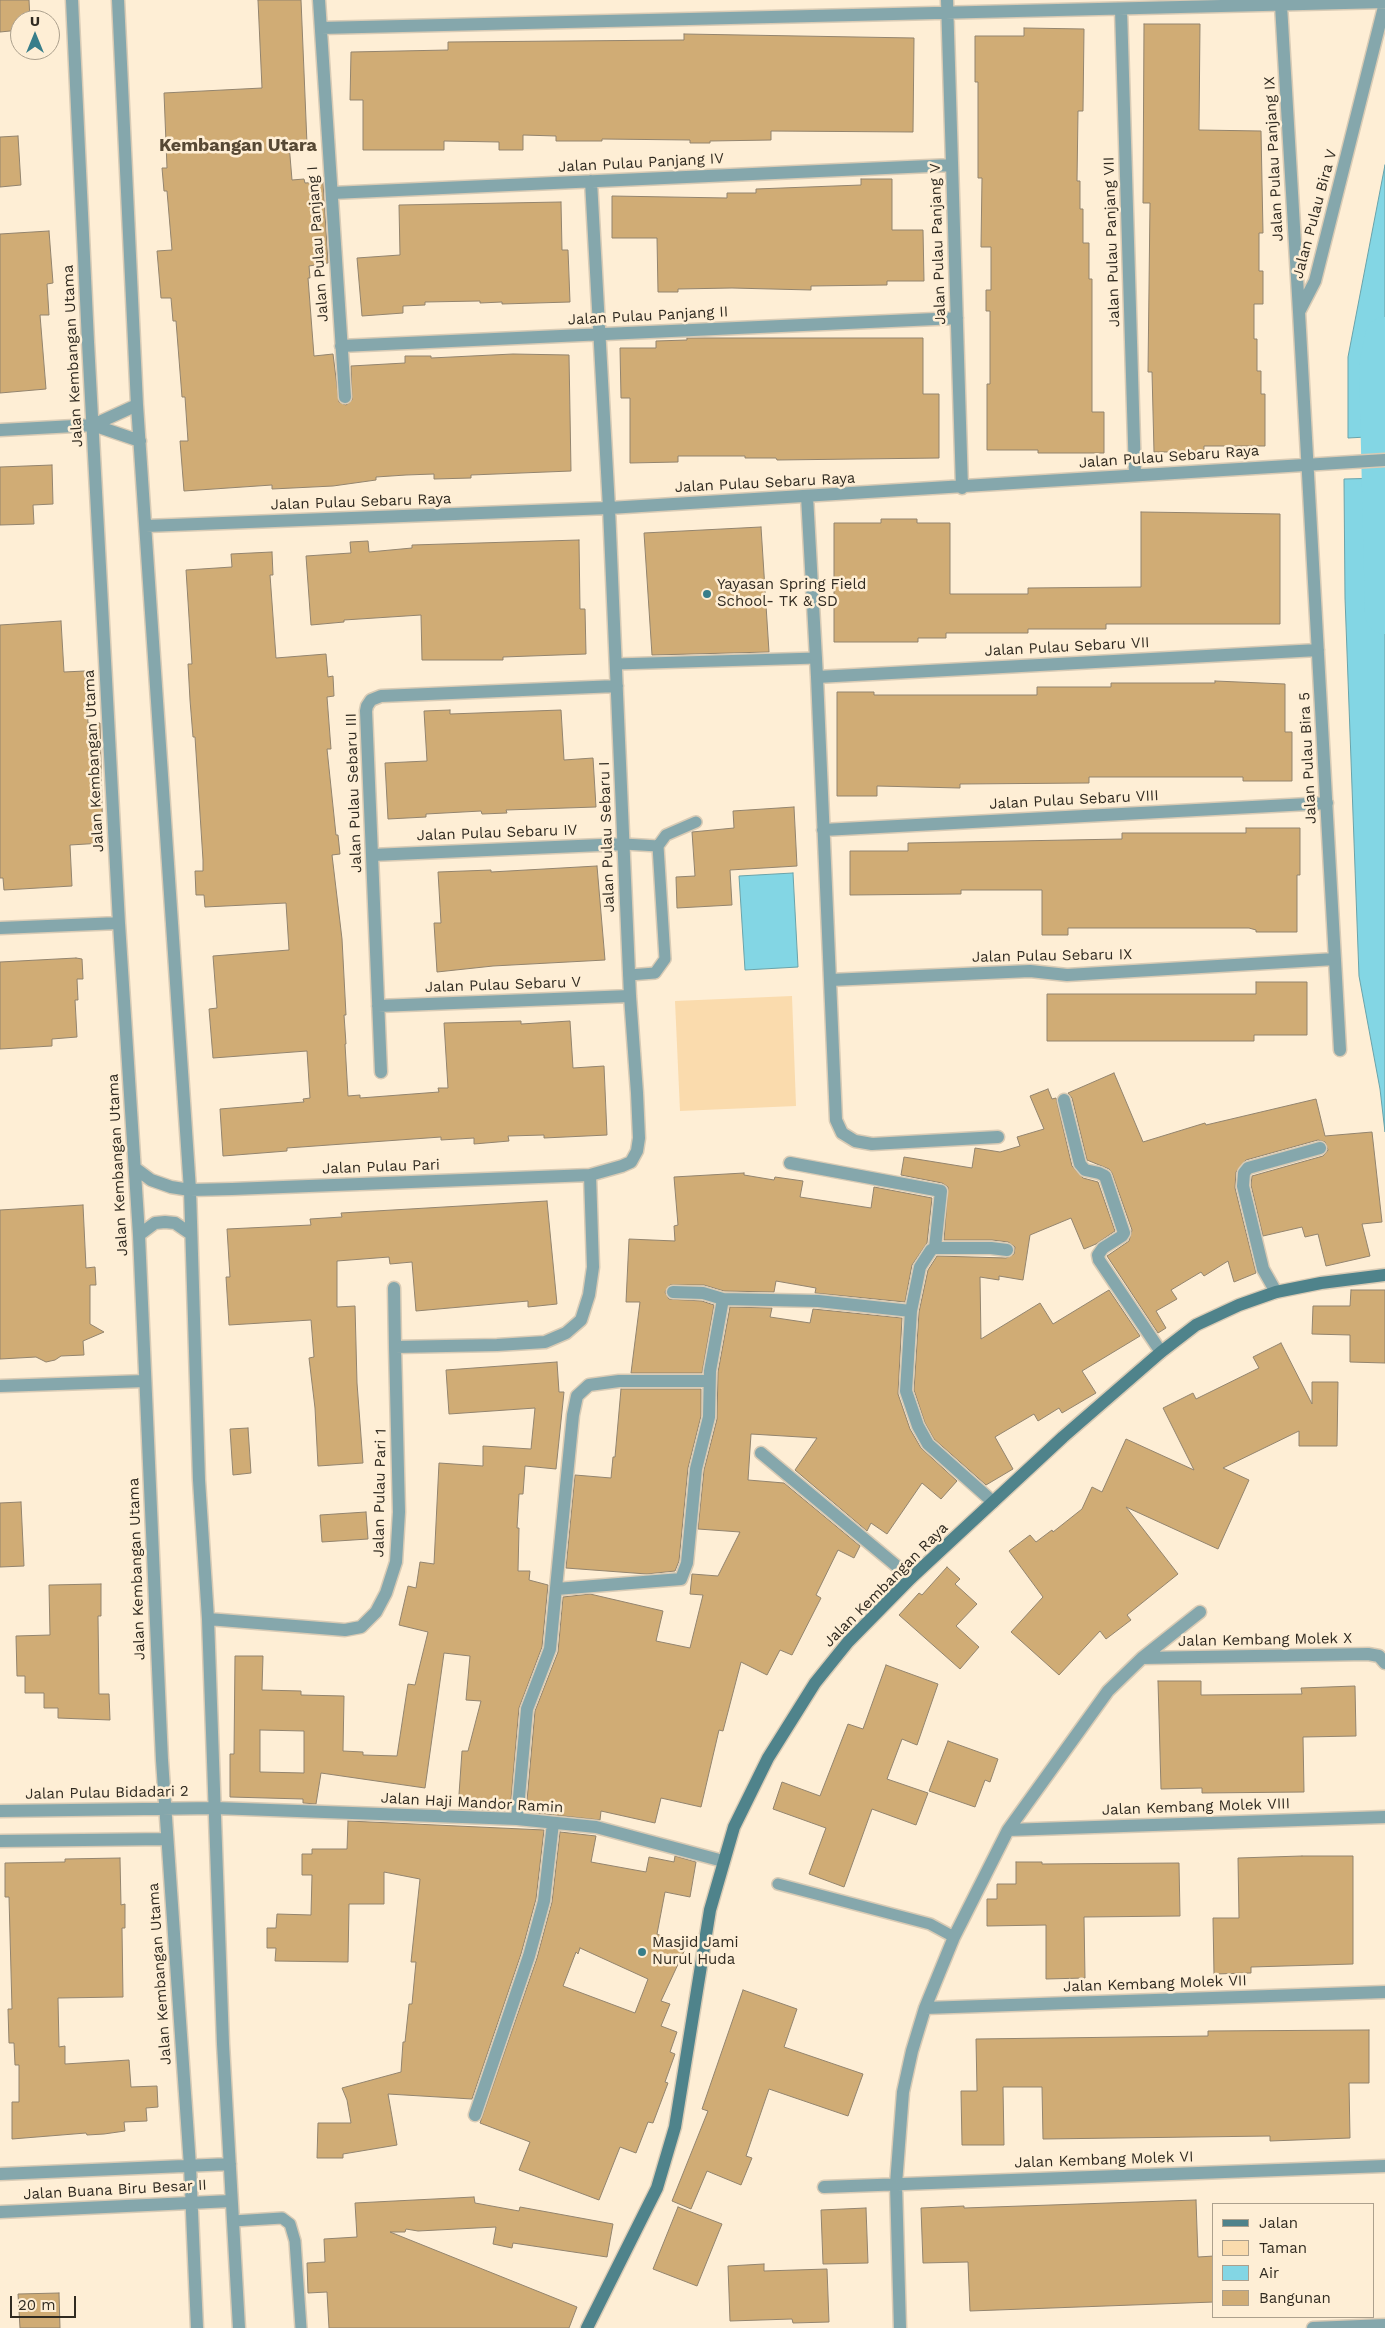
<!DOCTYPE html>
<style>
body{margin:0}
#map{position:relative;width:1385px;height:2328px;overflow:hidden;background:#feeed5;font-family:"Work Sans",sans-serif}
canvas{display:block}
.legend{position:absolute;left:1212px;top:2203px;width:162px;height:115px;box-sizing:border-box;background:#feeed5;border:1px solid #aca08d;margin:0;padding:6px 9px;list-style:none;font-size:15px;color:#312b21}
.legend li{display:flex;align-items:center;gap:10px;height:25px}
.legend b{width:25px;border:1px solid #aca08d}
.north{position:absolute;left:10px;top:10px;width:50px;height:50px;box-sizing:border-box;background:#feeed5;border:1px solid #aca08d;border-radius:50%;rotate:0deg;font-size:14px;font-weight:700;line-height:20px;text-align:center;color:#312b21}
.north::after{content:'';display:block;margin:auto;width:18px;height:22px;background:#387e8a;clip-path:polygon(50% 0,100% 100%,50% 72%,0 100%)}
.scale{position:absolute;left:10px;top:2296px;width:66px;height:22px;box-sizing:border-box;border:2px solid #312b21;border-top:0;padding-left:6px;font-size:15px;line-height:18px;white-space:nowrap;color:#312b21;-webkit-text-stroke:4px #feeed5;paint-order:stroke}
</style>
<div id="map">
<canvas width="1385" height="2328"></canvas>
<ul class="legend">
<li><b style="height:6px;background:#4f838b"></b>Jalan</li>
<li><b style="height:14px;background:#fadbad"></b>Taman</li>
<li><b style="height:14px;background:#83d6e4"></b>Air</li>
<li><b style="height:14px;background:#d0ac75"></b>Bangunan</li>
</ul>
<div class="north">U</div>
<div class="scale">20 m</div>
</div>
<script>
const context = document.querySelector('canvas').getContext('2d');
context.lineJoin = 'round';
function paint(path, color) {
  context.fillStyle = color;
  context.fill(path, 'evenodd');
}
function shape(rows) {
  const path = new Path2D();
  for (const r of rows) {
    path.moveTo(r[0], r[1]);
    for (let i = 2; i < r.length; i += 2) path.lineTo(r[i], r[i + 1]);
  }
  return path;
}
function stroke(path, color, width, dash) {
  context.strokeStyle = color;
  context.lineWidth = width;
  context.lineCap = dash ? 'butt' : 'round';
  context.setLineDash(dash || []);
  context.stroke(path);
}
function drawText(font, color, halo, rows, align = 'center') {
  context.font = font + ' "Work Sans",sans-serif';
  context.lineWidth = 5;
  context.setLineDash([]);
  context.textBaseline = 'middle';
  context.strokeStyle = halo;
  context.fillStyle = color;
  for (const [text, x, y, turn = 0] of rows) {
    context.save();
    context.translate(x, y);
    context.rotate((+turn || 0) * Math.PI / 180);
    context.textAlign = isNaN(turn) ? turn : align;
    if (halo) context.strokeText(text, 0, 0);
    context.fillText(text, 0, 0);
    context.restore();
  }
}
const green = shape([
 [792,996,796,1106,680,1111,675,1001]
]);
const water = shape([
 [1385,165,1385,436,1348,438,1348,357,1385,165],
 [1385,478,1385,1132,1380,1089,1359,976,1345,598,1344,479,1385,478],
 [793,873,798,967,745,970,739,876,793,873]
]);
const river = shape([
 [1385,337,1379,366,1385,614]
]);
const building = shape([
 [0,0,29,0,30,20,20,20,20,30,0,32,0,0],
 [258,0,301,0,307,144,289,144,292,180,304,179,305,183,323,182,328,263,309,266,310,278,308,278,314,356,333,354,339,402,346,405,352,400,351,366,405,363,405,356,431,356,431,358,513,354,569,355,571,471,471,475,471,478,434,479,434,474,406,475,376,477,376,480,333,486,272,489,272,485,184,491,180,441,188,441,185,397,182,397,176,321,173,321,171,298,161,298,157,251,172,250,167,191,164,191,162,168,167,168,164,93,262,88,258,0],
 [1144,24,1200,24,1199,130,1261,131,1263,233,1259,233,1259,271,1263,271,1263,304,1254,304,1254,339,1257,339,1257,371,1261,371,1261,394,1265,394,1265,446,1204,446,1204,452,1154,452,1152,372,1148,372,1150,203,1143,203,1144,24],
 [1024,28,1084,29,1083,111,1078,111,1077,181,1080,181,1080,209,1083,209,1083,243,1089,243,1089,279,1092,279,1092,412,1104,412,1104,453,1038,453,1038,450,987,450,987,384,990,384,990,311,986,311,986,290,991,290,991,247,981,247,982,178,978,178,978,82,975,82,975,36,1024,36,1024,28],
 [684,34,914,38,913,132,771,131,771,140,710,141,710,143,690,143,690,140,602,139,602,141,556,141,556,136,523,135,523,150,499,150,499,142,444,141,444,150,363,150,363,100,350,100,351,52,448,50,448,42,684,40,684,34],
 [18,136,21,185,0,187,0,137,18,136],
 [861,179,892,179,892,230,923,230,924,281,887,281,887,285,811,286,811,290,732,288,678,289,678,292,658,292,657,238,612,238,612,196,727,198,727,193,756,193,756,189,861,185,861,179],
 [561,202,562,250,568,250,570,302,502,304,502,302,480,303,480,301,425,302,425,305,403,306,403,313,362,316,357,258,400,255,399,205,561,202],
 [49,231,53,283,47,284,49,315,40,315,46,389,0,393,0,234,49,231],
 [687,338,923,338,923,394,939,394,939,458,777,460,776,458,745,458,745,456,678,456,678,462,630,463,630,398,621,398,620,348,656,348,656,341,687,340,687,338],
 [52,465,53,504,33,505,34,524,0,525,0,467,52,465],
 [1141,512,1280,514,1280,624,1106,624,1106,629,1028,629,1028,633,946,633,946,638,918,638,918,642,834,642,834,523,881,523,881,519,917,519,917,523,950,523,950,594,1028,594,1028,588,1141,587,1141,512],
 [761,527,769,652,652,655,644,533,761,527],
 [579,540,580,609,585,609,586,654,503,657,503,660,422,660,421,615,344,620,344,622,311,625,306,556,351,553,350,542,368,541,369,552,412,548,412,545,579,540],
 [272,552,273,575,270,575,276,658,326,654,328,677,333,676,334,696,327,697,331,749,327,749,336,835,338,835,340,854,332,855,342,939,346,1015,344,1015,346,1044,345,1044,348,1096,360,1095,360,1098,439,1092,438,1088,448,1088,444,1023,521,1021,521,1024,570,1021,573,1068,604,1066,607,1135,544,1138,544,1135,508,1136,509,1141,474,1144,474,1138,441,1140,441,1137,287,1148,287,1151,223,1156,220,1109,304,1102,303,1099,310,1098,307,1051,213,1058,209,1009,217,1008,213,956,289,950,286,903,205,907,204,895,196,895,195,871,203,871,203,860,195,737,193,737,190,700,188,664,192,664,186,570,232,567,231,554,272,552],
 [61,621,64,672,85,671,88,723,100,723,103,843,70,845,72,886,4,890,3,878,0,878,0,625,61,621],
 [1215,681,1285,684,1285,732,1292,732,1292,781,1243,781,1243,777,1089,777,1089,783,960,784,960,788,877,786,877,796,837,796,837,692,874,692,874,695,1037,695,1037,687,1111,687,1111,683,1215,683,1215,681],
 [450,710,450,714,561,710,564,760,593,758,596,807,506,810,507,813,482,814,481,811,426,814,426,817,388,819,385,763,427,761,424,711,450,710],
 [794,807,797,866,730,870,732,905,677,908,676,877,695,876,692,832,734,828,733,811,794,807],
 [1246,828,1300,828,1300,875,1297,875,1297,932,1256,932,1256,930,1249,928,1068,928,1068,935,1042,935,1042,890,961,890,961,894,850,895,850,851,908,851,908,843,1122,839,1122,833,1246,833,1246,828],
 [597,866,605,960,493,966,437,972,434,923,441,923,438,872,491,870,491,872,597,866],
 [76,958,82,959,83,979,77,979,78,1000,75,1000,77,1037,52,1039,52,1046,0,1049,0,962,76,958],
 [1256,982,1307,982,1307,1035,1254,1035,1254,1041,1047,1041,1047,994,1256,994,1256,982],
 [1114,1073,1143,1142,1205,1123,1206,1125,1316,1099,1325,1136,1372,1132,1382,1222,1362,1224,1370,1256,1326,1266,1318,1234,1305,1237,1302,1227,1263,1236,1251,1185,1252,1176,1323,1156,1328,1150,1325,1142,1318,1140,1246,1160,1236,1172,1235,1188,1256,1273,1234,1282,1228,1261,1204,1276,1201,1272,1171,1290,1177,1299,1156,1311,1166,1328,1158,1333,1107,1256,1129,1241,1132,1230,1112,1173,1109,1169,1087,1160,1072,1098,1068,1093,1114,1073],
 [1048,1089,1052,1099,1056,1098,1072,1166,1083,1178,1098,1182,1115,1231,1096,1244,1084,1249,1071,1218,1030,1235,1023,1280,999,1276,999,1280,980,1277,981,1339,1040,1303,1053,1324,1109,1290,1140,1336,1082,1371,1096,1393,1062,1413,1059,1408,1038,1421,1034,1414,995,1437,1013,1469,986,1485,934,1439,925,1423,914,1390,919,1312,928,1270,937,1256,1006,1258,1014,1254,1015,1247,1008,1242,992,1240,944,1240,948,1187,942,1183,901,1175,904,1157,972,1168,975,1148,1000,1152,1020,1146,1017,1137,1044,1129,1030,1096,1048,1089],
 [744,1173,744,1175,774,1180,775,1177,803,1181,800,1197,871,1208,874,1187,932,1198,927,1243,912,1265,905,1302,815,1293,816,1288,776,1281,774,1292,724,1291,704,1285,670,1285,665,1292,669,1299,702,1301,714,1305,702,1373,631,1373,640,1302,626,1302,629,1239,675,1241,674,1226,678,1225,674,1177,744,1173],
 [547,1201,557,1304,528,1307,528,1301,416,1311,412,1262,390,1264,389,1257,337,1261,337,1307,355,1306,357,1383,363,1463,318,1466,315,1408,309,1358,314,1357,311,1320,229,1325,226,1277,230,1277,227,1229,311,1225,310,1219,342,1217,341,1213,547,1201],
 [83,1205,86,1268,95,1267,96,1285,90,1285,90,1324,104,1332,83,1341,84,1355,61,1356,55,1360,46,1362,36,1357,0,1359,0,1210,83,1205],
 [1351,1290,1385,1290,1385,1363,1350,1362,1350,1335,1312,1334,1313,1306,1350,1306,1351,1290],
 [730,1307,772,1308,770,1317,810,1323,813,1309,902,1318,898,1394,910,1429,921,1448,957,1481,941,1499,922,1483,887,1534,871,1523,867,1531,795,1470,817,1438,751,1434,748,1480,784,1483,860,1546,854,1558,838,1550,816,1595,821,1598,792,1655,780,1650,767,1675,741,1662,723,1731,719,1730,701,1807,661,1798,655,1823,601,1811,600,1820,526,1812,535,1711,558,1652,563,1597,590,1594,663,1611,656,1641,690,1648,703,1595,690,1594,692,1574,718,1576,740,1532,698,1529,704,1470,717,1419,718,1372,730,1307],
 [1281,1343,1312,1404,1312,1382,1338,1382,1337,1446,1299,1446,1299,1431,1223,1468,1249,1480,1218,1549,1126,1507,1178,1574,1127,1615,1131,1620,1106,1639,1100,1631,1059,1675,1011,1632,1043,1597,1009,1551,1030,1535,1036,1542,1052,1530,1053,1532,1082,1509,1092,1487,1102,1492,1126,1439,1194,1470,1163,1408,1193,1393,1196,1399,1259,1368,1253,1357,1281,1343],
 [557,1362,559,1392,564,1392,556,1469,525,1466,523,1494,519,1494,517,1528,519,1528,518,1571,530,1571,529,1580,548,1585,542,1647,519,1708,510,1811,458,1809,462,1751,468,1751,481,1701,466,1700,470,1656,444,1653,425,1788,321,1773,316,1804,303,1803,303,1799,230,1797,230,1754,234,1754,235,1656,263,1656,262,1690,301,1691,301,1695,344,1696,343,1751,363,1752,363,1755,397,1756,408,1684,415,1685,428,1632,399,1625,408,1586,416,1588,420,1562,434,1564,439,1463,483,1466,483,1446,531,1449,535,1408,449,1414,446,1370,557,1362],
 [260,1730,304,1731,304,1773,260,1772,260,1730],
 [621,1389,701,1389,701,1416,688,1468,679,1561,675,1571,647,1574,566,1568,575,1475,611,1478,613,1457,615,1457,621,1389],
 [248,1428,251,1473,233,1475,230,1429,248,1428],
 [21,1502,24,1566,0,1567,0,1503,21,1502],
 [366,1512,368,1539,322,1542,320,1515,366,1512],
 [947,1567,960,1579,955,1584,977,1604,956,1626,979,1647,960,1669,899,1615,919,1593,922,1595,947,1567],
 [101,1584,101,1616,98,1616,99,1694,109,1694,110,1720,58,1718,58,1708,44,1708,44,1693,25,1693,25,1676,17,1676,16,1636,50,1635,49,1585,101,1584],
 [886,1665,938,1684,917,1745,902,1739,887,1779,928,1793,916,1825,872,1809,844,1887,809,1874,826,1828,773,1809,782,1782,820,1796,848,1724,863,1729,886,1665],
 [1158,1681,1201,1681,1201,1695,1302,1694,1301,1688,1355,1686,1356,1736,1303,1737,1304,1792,1202,1793,1202,1788,1161,1789,1158,1681],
 [948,1741,998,1759,990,1782,985,1780,975,1807,929,1791,948,1741],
 [348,1821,544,1830,536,1899,521,1954,472,2099,388,2094,397,2145,343,2154,343,2158,317,2158,318,2123,351,2123,347,2100,342,2088,401,2072,403,2042,405,2042,409,2004,412,2004,416,1962,411,1962,420,1879,384,1872,384,1904,349,1904,348,1962,275,1961,276,1948,267,1948,267,1928,276,1928,277,1914,311,1915,312,1875,302,1875,302,1854,312,1854,312,1849,347,1849,348,1821],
 [560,1832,596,1836,591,1862,646,1872,649,1857,674,1862,675,1856,696,1862,690,1897,665,1892,657,1934,686,1947,661,2001,670,2004,661,2026,677,2032,670,2052,675,2054,665,2082,668,2083,653,2123,648,2122,636,2153,620,2147,599,2200,519,2170,530,2142,480,2123,537,1958,552,1902,560,1832],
 [580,1948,648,1979,635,2013,563,1986,576,1952,578,1954,580,1948],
 [1302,1856,1353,1856,1353,1964,1251,1967,1251,1973,1214,1974,1213,1918,1239,1918,1238,1858,1302,1856],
 [120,1858,121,1905,125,1904,125,1928,122,1928,123,1997,58,1998,59,2047,65,2046,65,2064,129,2060,131,2087,157,2086,158,2107,146,2108,147,2121,124,2122,125,2131,104,2134,87,2135,86,2133,12,2139,12,2102,19,2102,19,2065,15,2065,14,2043,9,2043,8,2009,12,2009,9,1897,5,1897,5,1863,65,1862,65,1859,120,1858],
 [1016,1862,1042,1862,1042,1864,1179,1863,1180,1916,1084,1917,1085,1978,1046,1979,1046,1925,987,1926,987,1899,997,1899,997,1884,1016,1884,1016,1862],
 [743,1990,797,2009,784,2047,863,2074,848,2116,769,2089,746,2156,752,2158,741,2185,707,2171,691,2209,672,2201,708,2111,702,2109,743,1990],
 [1369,2030,1369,2083,1349,2083,1350,2138,1270,2141,1270,2136,1043,2139,1042,2087,1003,2087,1004,2145,962,2145,961,2091,977,2091,976,2039,1208,2036,1208,2031,1369,2030],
 [474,2197,475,2203,519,2211,520,2207,613,2224,607,2257,513,2243,512,2248,493,2244,496,2227,418,2231,406,2229,405,2232,390,2232,577,2307,569,2328,329,2328,327,2292,308,2293,307,2263,325,2262,324,2239,357,2237,355,2203,474,2197],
 [1196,2200,1198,2257,1214,2256,1214,2302,970,2311,968,2262,923,2263,921,2208,964,2206,964,2208,1196,2200],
 [678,2207,722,2224,697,2286,653,2269,678,2207],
 [866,2208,868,2263,823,2264,821,2210,866,2208],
 [764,2264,764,2271,827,2269,829,2322,793,2323,792,2319,730,2321,728,2266,764,2264],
 [59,2293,60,2328,20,2328,18,2294,59,2293]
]);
const lane = shape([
 [616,664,816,658],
 [624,844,658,846],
 [629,975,655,973,665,959,658,846,666,835,696,822],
 [778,1884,930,1924,954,1937],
 [233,2221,282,2218,290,2224,295,2241,301,2328]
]);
const street = shape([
 [72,0,88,342,119,923,139,1235,162,1760,190,2166,197,2328],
 [118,0,137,405,190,1190,199,1480,208,1619,223,2044,239,2328],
 [319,0,345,397],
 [947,0,962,488],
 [1281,5,1299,312],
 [1121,9,1135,475],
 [321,28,1385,2],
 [332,193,952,165],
 [341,346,957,318],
 [93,425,140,441],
 [0,430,93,425,137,405],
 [807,496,817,677,836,1120,842,1133,855,1141,872,1144,998,1137],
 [146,526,609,508,1385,460],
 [817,677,1318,650],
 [823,830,1327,803],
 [372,855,624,844],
 [0,928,119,923],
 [830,980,1030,971,1067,975,1335,959],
 [378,1006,630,996],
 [1340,1050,1299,312,1315,281,1385,3],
 [381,1072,366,711,367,706,371,700,381,696,617,686],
 [1064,1100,1080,1164,1085,1170,1099,1173,1105,1176,1124,1233,1122,1236,1103,1248,1098,1255,1099,1260,1161,1352],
 [790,1163,941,1191,935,1248],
 [135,1168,151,1180,171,1187,190,1190,232,1189,590,1175,622,1166,631,1162,637,1151,639,1138,637,1093,630,996,609,508,591,181],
 [139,1235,155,1223,165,1222,175,1223,191,1234],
 [394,1288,395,1347],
 [673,1292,703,1293,723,1299,818,1301,911,1311],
 [1276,1292,1263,1269,1243,1186,1244,1173,1248,1168,1320,1148],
 [0,1386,145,1381],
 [761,1453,911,1578],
 [993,1502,928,1444,918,1426,906,1391,911,1311,920,1267,931,1250,935,1248,991,1248,1007,1250],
 [556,1589,681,1579,687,1563,696,1469,709,1417,710,1371,723,1299],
 [208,1619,345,1630,361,1627,376,1612,386,1593,396,1562,399,1512,395,1347,497,1345,545,1342,566,1333,581,1320,589,1295,593,1267,590,1175],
 [1142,1658,1368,1654,1379,1656,1385,1663],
 [0,1811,215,1808,517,1819,596,1827,723,1861],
 [517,1819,527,1709,550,1649,573,1415,577,1396,589,1385,619,1381,709,1381],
 [1008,1830,1385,1817],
 [0,1841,166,1839],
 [925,2008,1385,1992],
 [475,2115,529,1956,544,1901,553,1823],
 [0,2174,230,2164],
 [824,2187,1385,2166],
 [0,2212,231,2201],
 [900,2328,896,2184,903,2092,912,2051,925,2008,954,1937,1008,1830,1108,1691,1142,1658,1200,1612],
 [1313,2328,1385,2325]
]);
const secondary = shape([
 [587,2328,657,2188,675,2127,710,1910,734,1827,768,1758,815,1683,848,1642,911,1578,1063,1437,1161,1352,1196,1325,1239,1305,1276,1292,1321,1283,1385,1275]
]);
const markers = [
 [707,594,5,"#387e8a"],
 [642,1952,5,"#387e8a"]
];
const streetNames = [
 ["Jalan Pulau Panjang IX",1274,159,-93],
 ["Jalan Pulau Panjang IV",641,163,-3],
 ["Jalan Pulau Bira V",1315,214,-75],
 ["Jalan Pulau Panjang VII",1112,242,-92],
 ["Jalan Pulau Panjang I",318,244,-94],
 ["Jalan Pulau Panjang V",938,244,-92],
 ["Jalan Pulau Panjang II",648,316,-3],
 ["Jalan Kembangan Utama",73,356,-93],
 ["Jalan Pulau Sebaru Raya",1169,457,-4],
 ["Jalan Pulau Sebaru Raya",765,483,-3],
 ["Jalan Pulau Sebaru Raya",361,502,-2],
 ["Jalan Pulau Sebaru VII",1067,647,-3],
 ["Jalan Pulau Bira 5",1308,758,-93],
 ["Jalan Kembangan Utama",94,761,-93],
 ["Jalan Pulau Sebaru III",354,793,-92],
 ["Jalan Pulau Sebaru VIII",1074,800,-3],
 ["Jalan Pulau Sebaru IV",497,833,-2],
 ["Jalan Pulau Sebaru I",607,837,-92],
 ["Jalan Pulau Sebaru IX",1052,956,-1],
 ["Jalan Pulau Sebaru V",503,985,-2],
 ["Jalan Kembangan Utama",118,1165,-93],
 ["Jalan Pulau Pari",381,1167,-2],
 ["Jalan Pulau Pari 1",380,1493,-89],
 ["Jalan Kembangan Utama",137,1569,-92],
 ["Jalan Kembangan Raya",886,1585,-45],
 ["Jalan Kembang Molek X",1265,1640,-1],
 ["Jalan Pulau Bidadari 2",107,1793,-1],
 ["Jalan Haji Mandor Ramin",472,1803,3],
 ["Jalan Kembang Molek VIII",1196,1807,-2],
 ["Jalan Kembangan Utama",160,1974,-94],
 ["Jalan Kembang Molek VII",1155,1984,-2],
 ["Jalan Kembang Molek VI",1104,2160,-2],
 ["Jalan Buana Biru Besar II",115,2190,-3]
];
const poiNames = [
 ["Yayasan Spring Field",717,585],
 ["School- TK & SD",717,602],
 ["Masjid Jami",652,1943],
 ["Nurul Huda",652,1960]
];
const quarterNames = [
 ["Kembangan Utara",238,146]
];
paint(green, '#fadbad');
paint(water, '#83d6e4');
stroke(water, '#6aa3aa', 1);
stroke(river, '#83d6e4', 40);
paint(building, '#d0ac75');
stroke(building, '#93846e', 1);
stroke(lane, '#d9cbb5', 14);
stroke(street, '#d9cbb5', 15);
stroke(secondary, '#d9cbb5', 15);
stroke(lane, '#85a7ac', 11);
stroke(street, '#85a7ac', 12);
stroke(secondary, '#4f838b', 12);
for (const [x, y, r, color] of markers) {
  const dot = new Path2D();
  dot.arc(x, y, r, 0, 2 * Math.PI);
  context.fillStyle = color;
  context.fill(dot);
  stroke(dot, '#feeed5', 2);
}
drawText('15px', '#312b21', '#feeed5', streetNames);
drawText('15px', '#312b21', '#feeed5', poiNames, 'left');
drawText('bold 18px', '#564834', '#feeed5', quarterNames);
</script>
